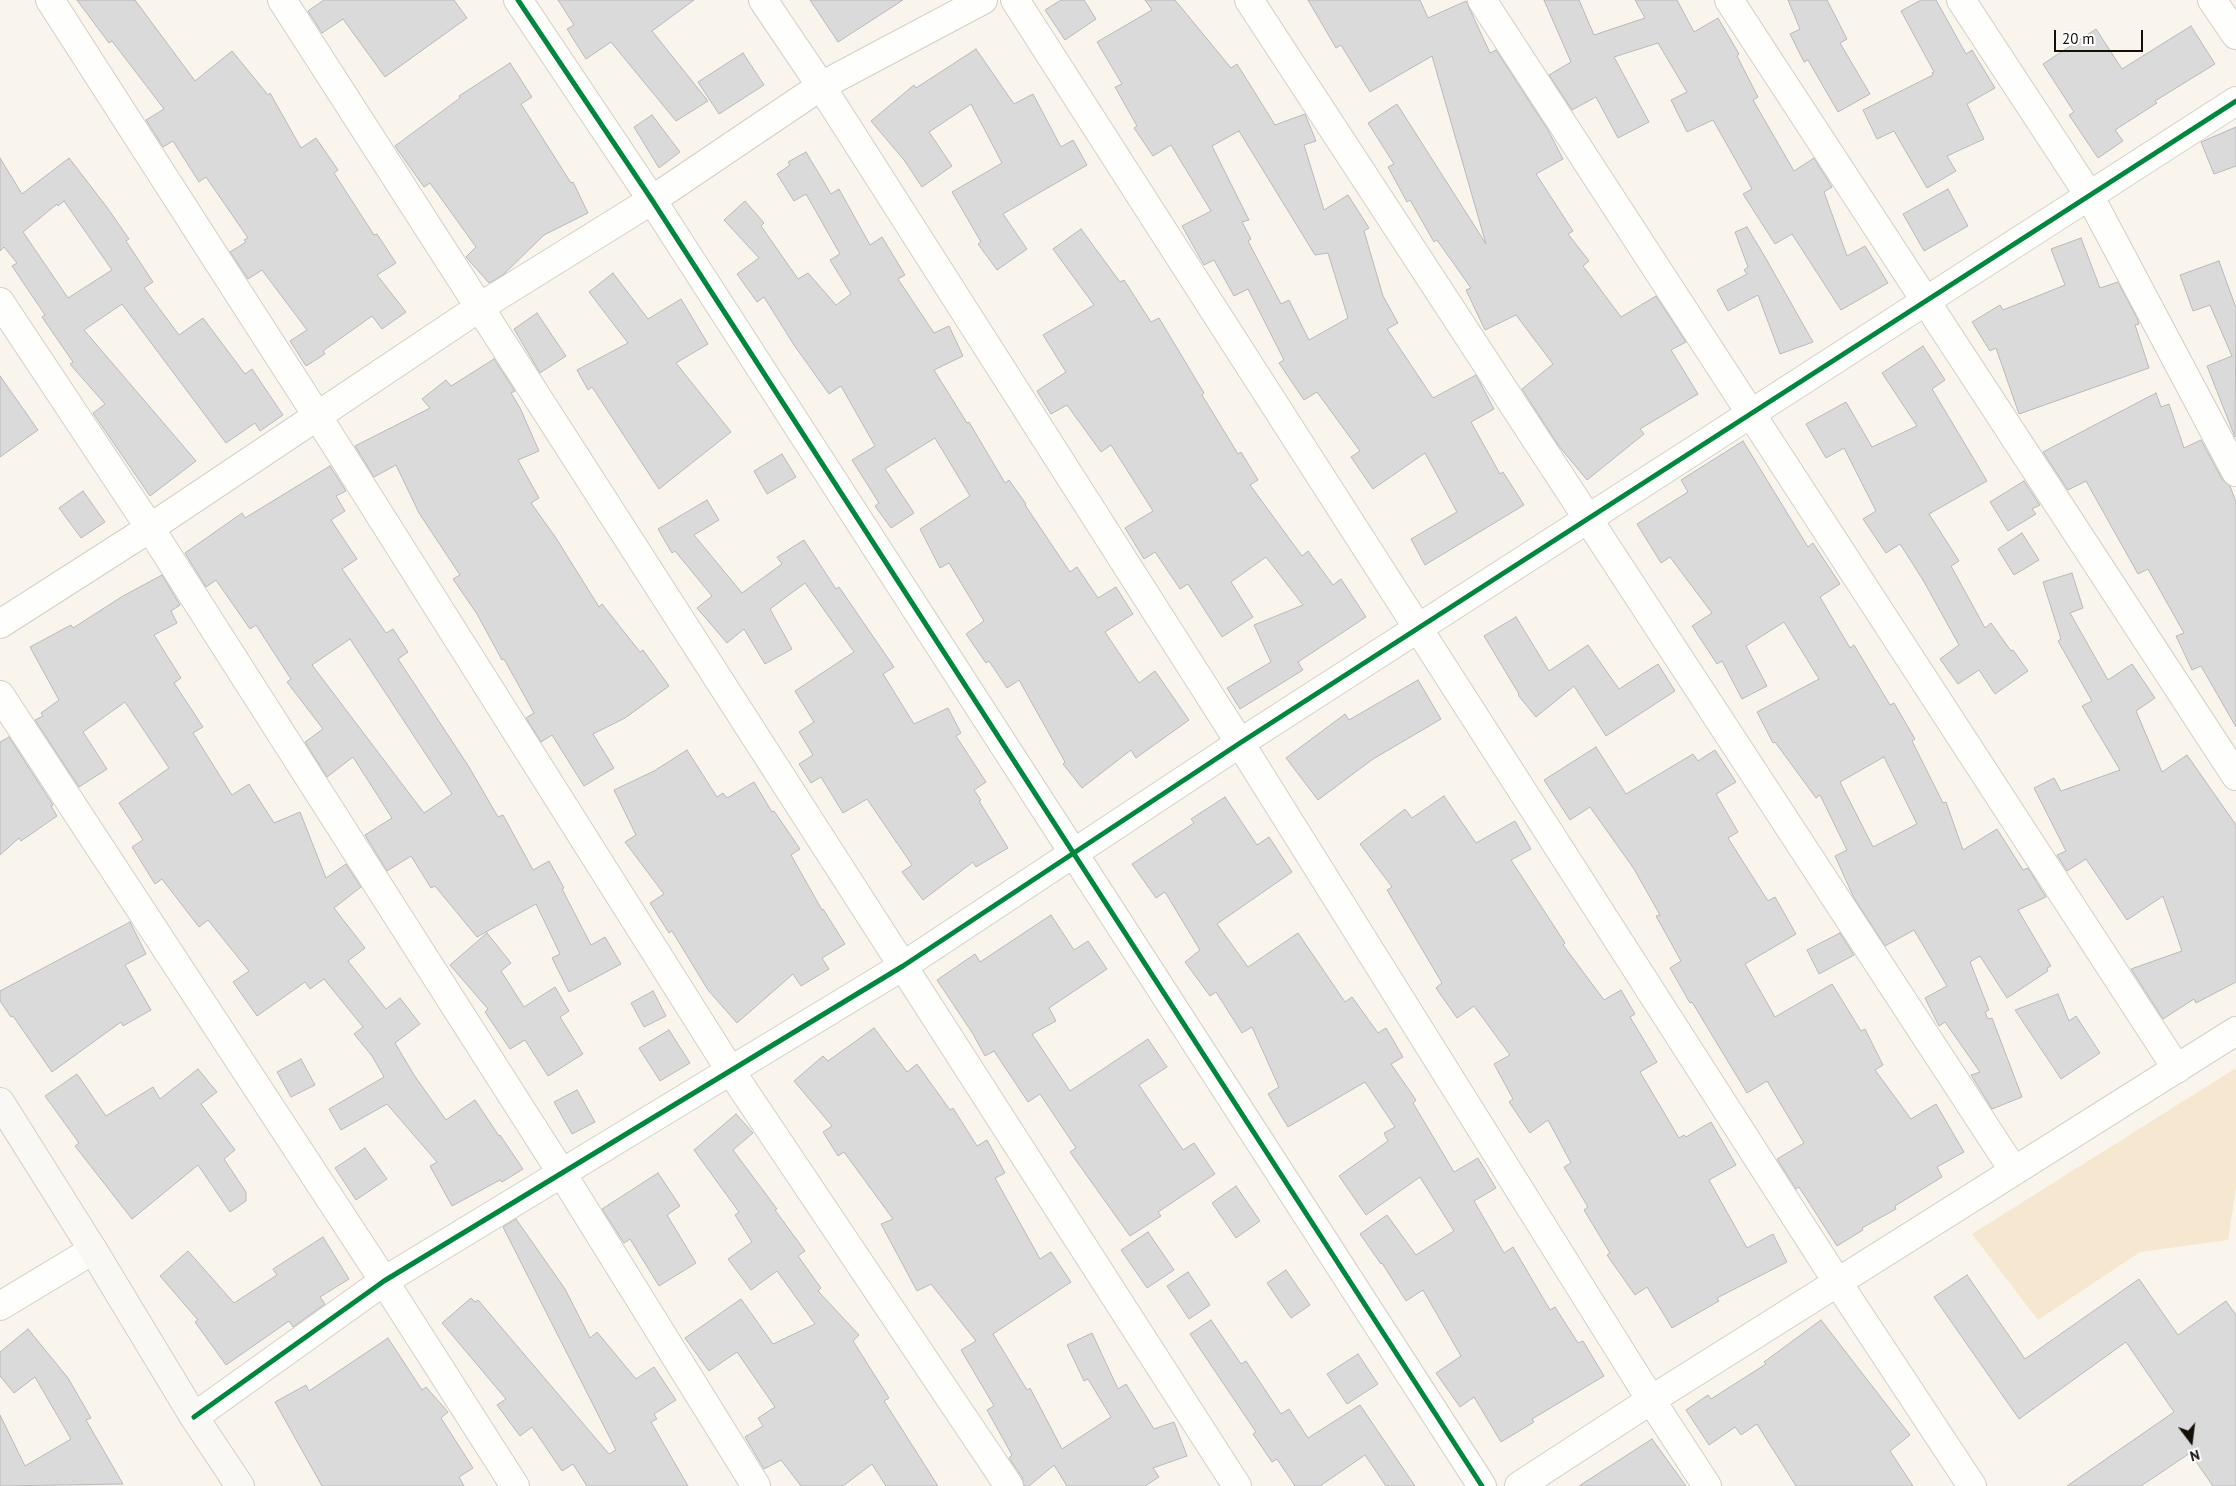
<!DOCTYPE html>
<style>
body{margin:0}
#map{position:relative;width:2236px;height:1486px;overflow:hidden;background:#f9f5ed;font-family:"PT Sans",sans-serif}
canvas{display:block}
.north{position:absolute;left:2166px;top:1416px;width:50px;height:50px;-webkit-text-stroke:4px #fff;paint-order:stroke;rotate:165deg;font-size:14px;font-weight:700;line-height:20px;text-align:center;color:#140f07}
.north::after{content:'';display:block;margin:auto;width:18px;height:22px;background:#140f07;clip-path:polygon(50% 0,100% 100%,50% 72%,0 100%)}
.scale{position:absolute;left:2054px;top:30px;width:89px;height:22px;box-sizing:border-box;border:2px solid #140f07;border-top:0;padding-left:6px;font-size:15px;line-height:18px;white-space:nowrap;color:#140f07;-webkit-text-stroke:4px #fff;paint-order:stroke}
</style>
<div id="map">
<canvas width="2236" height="1486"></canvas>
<div class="north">N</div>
<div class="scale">20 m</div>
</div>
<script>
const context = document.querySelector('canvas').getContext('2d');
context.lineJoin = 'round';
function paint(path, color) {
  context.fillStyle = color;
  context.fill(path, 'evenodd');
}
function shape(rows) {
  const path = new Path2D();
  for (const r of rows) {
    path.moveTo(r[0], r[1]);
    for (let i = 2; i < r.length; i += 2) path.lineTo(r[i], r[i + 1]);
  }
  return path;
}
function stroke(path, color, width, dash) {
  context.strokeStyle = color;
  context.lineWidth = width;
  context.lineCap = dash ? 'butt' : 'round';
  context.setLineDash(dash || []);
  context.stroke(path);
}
const green = shape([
 [2236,1068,2236,1187,2228,1240,2140,1252,2038,1320,1972,1234]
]);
const building = shape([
 [77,0,135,0,195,81,232,51,268,95,270,93,301,148,316,138,338,170,334,173,374,235,377,234,396,263,377,275,406,312,382,329,372,316,323,351,325,354,306,366,290,341,307,330,262,270,248,279,230,252,246,242,244,240,248,238,206,177,199,182,173,141,163,147,146,120,164,109,112,41,109,43,77,0],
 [324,0,454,0,467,18,385,77,343,19,322,33,308,11,324,0],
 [558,0,694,0,652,31,708,101,676,121,611,42,586,59,567,29,574,25,558,0],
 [810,0,903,0,838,42,810,0],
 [1061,0,1084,0,1096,19,1065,40,1045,10,1061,0],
 [1145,0,1175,0,1231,68,1237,64,1275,125,1305,114,1316,141,1304,145,1324,210,1348,195,1369,228,1364,231,1383,296,1398,323,1387,329,1433,398,1476,375,1494,409,1471,422,1500,474,1503,472,1524,505,1425,565,1411,539,1457,512,1425,453,1373,489,1351,457,1360,451,1317,392,1304,400,1279,363,1284,360,1248,289,1234,296,1214,260,1204,265,1182,226,1211,211,1171,145,1153,156,1134,128,1137,126,1115,87,1122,84,1097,42,1152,10,1145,0],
 [1239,131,1315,255,1328,253,1348,318,1309,340,1289,300,1281,304,1248,241,1251,239,1242,222,1249,220,1212,146,1239,131],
 [1308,0,1420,0,1428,18,1466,1,1490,53,1496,50,1548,130,1563,159,1536,174,1573,231,1568,234,1589,261,1583,266,1621,317,1656,296,1686,342,1671,350,1698,394,1640,429,1644,434,1587,480,1558,445,1522,389,1553,364,1516,315,1485,330,1466,290,1471,288,1437,240,1434,242,1410,200,1407,202,1388,167,1394,164,1368,123,1397,104,1486,244,1432,56,1370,92,1341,45,1336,48,1308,0],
 [1544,0,1579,0,1594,35,1645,18,1635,0,1677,0,1694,32,1718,18,1739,54,1737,56,1758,97,1753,100,1794,171,1814,158,1832,187,1824,192,1847,256,1865,246,1888,283,1841,310,1792,234,1775,244,1743,194,1752,189,1713,120,1687,132,1671,100,1687,92,1658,43,1614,57,1649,122,1618,138,1596,97,1572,110,1549,75,1571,62,1544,0],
 [1788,0,1827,0,1847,39,1840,43,1870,94,1838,112,1808,60,1804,62,1790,34,1800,29,1788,0],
 [1921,0,1936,0,1966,54,1972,50,1995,88,1967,104,1984,139,1947,156,1956,171,1927,188,1894,131,1877,139,1863,110,1933,75,1932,73,1934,72,1901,11,1921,0],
 [2191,26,2215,64,2155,101,2157,103,2115,130,2123,141,2098,158,2069,115,2074,112,2043,64,2096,29,2122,69,2191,26],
 [976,49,1014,104,1033,94,1061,147,1073,140,1087,165,1003,214,1027,249,997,270,978,244,981,242,952,192,1002,163,971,104,929,132,952,166,922,187,904,160,871,121,914,85,916,88,976,49],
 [743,53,764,85,719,114,698,82,743,53],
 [510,63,532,97,521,104,571,183,573,182,588,213,544,235,503,275,489,283,466,257,476,247,430,183,424,187,395,146,460,98,459,96,510,63],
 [652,115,680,152,659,168,634,127,652,115],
 [2236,127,2236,166,2214,174,2201,142,2236,127],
 [806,152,831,194,839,189,870,245,882,237,905,275,898,279,934,333,949,326,963,356,934,370,967,423,969,422,1005,483,1009,480,1026,504,1025,505,1070,572,1077,567,1098,598,1116,587,1133,614,1105,632,1139,683,1155,671,1189,720,1136,758,1131,750,1082,788,1063,764,1065,762,1019,680,1007,688,989,661,986,663,966,634,984,621,949,563,940,568,920,529,970,496,935,438,885,469,914,513,891,528,875,506,879,503,852,460,875,446,841,386,829,394,794,345,764,297,757,302,737,274,759,258,724,220,745,201,764,223,761,226,798,279,808,273,836,305,851,294,830,260,840,254,806,194,794,201,777,174,790,165,788,162,806,152],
 [0,158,22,194,69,158,106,206,129,239,126,241,153,282,144,288,179,335,203,318,245,374,252,369,283,415,260,431,255,423,226,443,122,304,84,330,196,461,150,496,93,413,105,404,70,364,73,362,42,317,45,315,12,266,17,263,4,247,0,251,0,158],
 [64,201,112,270,68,298,23,232,57,204,58,206,64,201],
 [1948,189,1968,226,1924,251,1903,214,1948,189],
 [1747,227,1765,257,1813,342,1780,354,1758,295,1728,311,1717,290,1747,274,1744,270,1748,267,1735,232,1747,227],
 [1081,229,1120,282,1124,280,1151,322,1159,318,1204,393,1202,395,1238,454,1241,452,1258,480,1250,485,1302,556,1308,551,1333,585,1341,579,1366,617,1298,662,1303,670,1240,709,1227,688,1271,662,1254,625,1303,605,1266,557,1231,582,1253,617,1222,637,1188,584,1180,589,1155,552,1144,559,1125,528,1153,511,1111,445,1101,452,1067,405,1051,414,1037,391,1066,372,1043,335,1094,305,1053,249,1081,229],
 [2081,238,2100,288,2118,282,2137,318,2139,324,2135,325,2149,368,2019,414,1996,348,1990,351,1972,322,2000,305,2003,310,2065,285,2051,249,2081,238],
 [2219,261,2236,308,2235,437,2207,366,2232,356,2210,305,2193,311,2180,275,2219,261],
 [613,273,648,319,681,299,708,344,676,363,731,432,659,489,592,387,588,390,577,370,628,343,589,292,613,273],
 [537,313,566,356,540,373,514,329,537,313],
 [1923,346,1945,380,1932,389,1987,481,1929,514,1959,561,1951,566,1985,628,1991,623,2011,651,2013,650,2028,671,1995,694,1979,670,1958,684,1940,659,1959,645,1923,580,1900,544,1886,553,1863,519,1876,511,1844,448,1826,458,1806,424,1846,402,1872,447,1917,426,1882,373,1923,346],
 [494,359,515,391,511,393,520,408,539,451,518,460,539,498,531,503,556,538,599,607,602,604,640,652,643,650,669,686,625,718,593,734,614,768,584,786,552,735,541,742,526,718,534,713,504,659,502,660,477,614,453,579,460,575,419,513,396,465,374,477,355,446,430,408,422,399,446,380,451,386,494,359],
 [0,376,38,430,0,457,0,376],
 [2156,393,2161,407,2169,404,2184,448,2201,440,2222,479,2230,486,2236,502,2236,727,2201,666,2192,670,2176,636,2184,633,2148,569,2138,574,2086,481,2068,490,2043,452,2156,393],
 [1743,441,1808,547,1813,543,1840,584,1820,597,1850,648,1854,645,1890,705,1894,703,1915,739,1912,741,1943,803,1946,802,1963,850,1997,829,2023,870,2028,868,2046,897,2018,910,2051,966,2047,968,2048,971,2007,998,1980,956,1970,962,1989,1010,1985,1012,1988,1019,1992,1018,2022,1097,1992,1109,1971,1075,1980,1072,1945,1022,1939,1026,1925,998,1947,986,1914,930,1885,946,1854,898,1835,856,1847,850,1820,795,1816,798,1775,742,1773,743,1757,712,1819,679,1784,622,1746,646,1767,686,1742,699,1722,661,1717,664,1692,626,1712,613,1670,557,1661,563,1637,524,1688,492,1681,480,1743,441],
 [1884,757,1917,824,1873,847,1840,782,1884,757],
 [782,454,796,477,767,494,754,471,782,454],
 [330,466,346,491,336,496,345,511,331,520,357,559,342,569,386,633,393,629,408,652,398,659,469,767,498,817,503,815,533,870,549,861,564,888,562,889,591,945,605,937,621,964,569,992,552,958,560,954,536,904,477,937,435,886,431,888,411,856,387,871,365,835,392,818,353,757,327,777,305,742,323,729,287,682,291,679,256,625,250,629,216,580,206,587,185,553,242,513,245,518,330,466],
 [350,639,452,794,424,813,312,665,350,639],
 [2024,481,2040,505,2032,509,2036,514,2008,531,1990,502,2024,481],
 [83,491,105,522,81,538,59,508,83,491],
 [707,500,719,520,694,535,742,593,782,564,777,557,804,540,836,589,839,587,894,667,883,674,914,724,948,708,961,733,956,736,986,782,974,790,981,800,979,801,1008,848,976,867,973,862,923,900,902,872,912,865,867,799,843,813,821,777,811,783,799,764,813,755,799,732,814,722,795,691,854,652,805,583,770,609,792,649,765,664,744,629,727,643,697,608,712,596,675,551,672,553,658,529,707,500],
 [2022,533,2039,560,2014,575,1998,549,2022,533],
 [2072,573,2083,608,2070,613,2108,680,2132,664,2155,698,2136,711,2162,772,2187,755,2236,825,2236,982,2196,1003,2194,999,2163,1019,2131,969,2182,951,2163,896,2127,920,2086,859,2067,871,2057,855,2066,851,2034,788,2054,778,2061,791,2120,770,2082,706,2092,701,2058,641,2061,639,2043,582,2072,573],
 [162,575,180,605,171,611,177,623,154,635,181,678,174,683,203,727,193,733,232,795,249,784,274,823,300,812,326,878,346,864,361,887,334,908,365,948,348,961,386,1009,400,998,420,1024,395,1043,414,1075,446,1120,475,1100,499,1136,500,1135,523,1169,502,1182,500,1180,452,1206,430,1166,437,1162,387,1104,341,1130,329,1109,384,1077,372,1056,354,1034,363,1027,324,979,310,989,305,982,257,1016,233,982,249,971,208,920,199,927,162,879,155,884,132,847,143,840,119,803,169,768,125,702,83,732,107,769,79,787,35,720,43,716,41,713,59,700,30,647,71,625,73,628,123,596,162,575],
 [1516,617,1549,671,1588,645,1619,689,1658,664,1675,691,1606,736,1574,686,1536,717,1518,695,1519,694,1484,636,1516,617],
 [1418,680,1441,719,1373,759,1318,800,1286,758,1345,714,1349,720,1418,680],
 [9,737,53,805,51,806,57,816,21,841,19,838,0,855,0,742,9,737],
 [1596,747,1626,794,1693,754,1698,761,1715,750,1736,782,1716,794,1738,832,1728,838,1768,901,1775,897,1796,934,1745,964,1775,1017,1832,984,1861,1031,1865,1029,1883,1065,1875,1070,1911,1119,1936,1104,1964,1152,1937,1167,1942,1177,1895,1206,1896,1209,1862,1228,1863,1230,1837,1246,1799,1187,1796,1189,1777,1159,1804,1143,1767,1081,1747,1093,1692,1002,1690,1003,1670,968,1681,961,1656,916,1660,915,1634,869,1590,807,1570,820,1544,780,1596,747],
 [687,750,717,797,723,793,727,798,754,782,772,812,774,811,800,849,791,855,822,910,823,909,845,944,822,958,829,969,801,986,793,974,737,1023,708,990,672,931,669,933,650,903,664,894,625,842,636,835,614,790,654,771,687,750],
 [1444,796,1476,843,1515,821,1531,849,1511,860,1565,943,1563,945,1604,1000,1621,990,1635,1014,1630,1017,1657,1062,1640,1072,1679,1138,1684,1135,1686,1137,1711,1122,1736,1165,1709,1180,1747,1248,1773,1234,1787,1262,1717,1298,1719,1301,1672,1328,1647,1287,1635,1295,1607,1255,1610,1253,1584,1210,1588,1207,1564,1167,1571,1163,1548,1120,1530,1133,1509,1102,1513,1099,1494,1064,1510,1055,1474,1006,1457,1018,1436,988,1442,983,1387,890,1392,887,1360,844,1405,809,1412,818,1444,796],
 [1225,797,1257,845,1269,837,1292,872,1217,924,1248,967,1298,933,1345,1002,1352,997,1378,1033,1386,1028,1403,1057,1391,1064,1416,1100,1413,1103,1454,1172,1478,1158,1496,1188,1474,1201,1504,1253,1513,1247,1550,1310,1555,1307,1578,1343,1583,1341,1604,1376,1532,1419,1534,1422,1501,1442,1474,1397,1460,1407,1436,1373,1461,1356,1423,1290,1406,1301,1382,1263,1381,1264,1360,1234,1387,1215,1416,1255,1454,1231,1420,1177,1366,1215,1339,1176,1388,1141,1384,1133,1395,1127,1365,1082,1288,1127,1268,1094,1279,1087,1252,1027,1242,1033,1216,992,1210,996,1185,962,1200,950,1165,892,1156,898,1132,864,1194,823,1191,819,1225,797],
 [1051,915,1074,950,1088,941,1107,969,1049,1008,1056,1021,1032,1034,1070,1091,1148,1039,1167,1067,1139,1085,1183,1150,1194,1143,1215,1174,1158,1212,1161,1216,1130,1236,1070,1152,1076,1148,1040,1094,1028,1102,994,1051,985,1056,973,1034,937,980,975,954,980,962,1051,915],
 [130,922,146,954,125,965,151,1010,123,1026,121,1022,52,1072,13,1016,11,1017,0,1001,0,991,130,922],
 [487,933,511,963,501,971,524,1007,555,987,569,1011,560,1017,583,1054,548,1076,525,1040,510,1049,485,1012,488,1009,450,965,487,933],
 [1840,933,1854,955,1819,974,1807,950,1840,933],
 [653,991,666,1016,644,1027,631,1003,653,991],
 [2058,994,2069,1021,2076,1016,2100,1053,2061,1079,2015,1010,2058,994],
 [874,1028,907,1072,917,1064,950,1110,953,1108,977,1146,987,1140,1005,1173,995,1178,1040,1259,1051,1252,1071,1282,993,1334,1027,1390,1030,1388,1062,1449,1111,1417,1088,1379,1084,1381,1067,1345,1092,1333,1118,1389,1126,1384,1154,1429,1174,1422,1187,1456,1153,1468,1159,1477,1145,1486,1067,1486,1054,1465,1029,1486,1024,1486,1022,1477,1009,1458,1012,1455,987,1410,994,1406,961,1350,976,1341,931,1284,917,1291,881,1224,893,1219,844,1152,838,1156,823,1132,832,1126,794,1081,823,1056,828,1061,874,1028],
 [669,1030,690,1063,660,1081,639,1048,669,1030],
 [301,1059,315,1085,291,1097,277,1072,301,1059],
 [198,1069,217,1092,201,1104,235,1150,224,1159,246,1192,246,1201,230,1212,198,1165,132,1219,75,1146,79,1143,45,1096,77,1074,106,1116,153,1087,160,1099,198,1069],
 [577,1090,595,1122,572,1134,554,1102,577,1090],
 [736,1114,753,1133,733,1150,777,1209,775,1210,805,1251,798,1256,821,1288,818,1291,859,1335,853,1341,889,1398,884,1401,938,1486,886,1486,872,1464,843,1486,801,1486,781,1460,764,1469,745,1437,763,1426,758,1418,775,1407,737,1352,709,1371,685,1338,741,1299,773,1344,815,1324,777,1271,751,1290,728,1259,752,1242,735,1215,739,1212,694,1150,736,1114],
 [365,1148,387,1179,356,1200,335,1168,365,1148],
 [658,1173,680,1206,667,1215,696,1263,659,1286,630,1239,624,1243,602,1209,658,1173],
 [1236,1186,1260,1221,1236,1238,1212,1203,1236,1186],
 [516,1219,565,1289,590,1338,597,1332,636,1379,654,1367,676,1400,654,1414,657,1419,651,1422,688,1486,587,1486,573,1464,562,1471,532,1427,520,1436,497,1405,506,1399,442,1323,471,1298,475,1302,478,1300,609,1454,616,1450,503,1227,516,1219],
 [1148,1232,1174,1270,1147,1288,1121,1250,1148,1232],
 [323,1237,349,1279,320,1297,325,1304,293,1327,289,1321,226,1365,195,1322,198,1320,160,1276,188,1251,234,1303,277,1275,273,1269,323,1237],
 [1286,1270,1310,1305,1291,1318,1267,1283,1286,1270],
 [1188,1272,1210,1305,1189,1319,1167,1286,1188,1272],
 [1967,1275,2025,1359,2139,1279,2178,1335,2226,1301,2236,1315,2236,1486,2213,1486,2190,1453,2141,1486,2067,1486,2174,1412,2126,1342,2019,1419,1934,1297,1967,1275],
 [1211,1320,1241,1364,1246,1361,1281,1414,1289,1409,1308,1438,1360,1405,1415,1486,1386,1486,1365,1455,1320,1486,1295,1486,1277,1459,1272,1462,1253,1434,1256,1432,1190,1334,1211,1320],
 [1821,1320,1910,1435,1890,1451,1913,1486,1796,1486,1757,1424,1741,1435,1735,1427,1709,1445,1686,1410,1708,1395,1711,1399,1766,1364,1764,1362,1821,1320],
 [28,1329,68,1378,91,1418,86,1420,123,1484,0,1486,0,1415,25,1466,71,1439,35,1377,14,1393,0,1376,0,1352,28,1329],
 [388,1338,422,1390,426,1387,448,1412,441,1418,473,1468,459,1477,464,1486,322,1486,275,1402,306,1385,309,1391,388,1338],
 [1358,1354,1378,1384,1347,1404,1327,1374,1358,1354],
 [1652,1439,1686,1486,1579,1486,1652,1439]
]);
const minor = shape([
 [50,0,318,417,730,1070,1009,1486],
 [282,0,1237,1486],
 [518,0,652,200,1482,1486],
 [763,0,821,86,1240,743,1651,1400,1707,1486],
 [1015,0,1838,1283,1972,1486],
 [1249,0,2014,1171],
 [1482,0,2177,1069],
 [1729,0,2236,776],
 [1961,0,2089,195,2236,472],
 [2212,0,2236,35],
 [0,302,150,528,561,1172,756,1486],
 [0,624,150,528,480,307,652,200,821,86,983,0],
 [0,695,384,1281,515,1486],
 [0,1306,93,1250],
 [194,1417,384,1281,903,966,1240,743,2236,101],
 [1519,1486,1651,1400,2236,1031]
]);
const secondary = shape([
 [0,1102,93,1250,194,1417,240,1486]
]);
const cycleway = shape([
 [518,0,652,200,1482,1486],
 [194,1417,384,1281,903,966,1240,743,2236,101]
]);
paint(green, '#f5e7d0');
paint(building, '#dbdadb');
stroke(building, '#b9b8ba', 1);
stroke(minor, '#d3cfc7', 30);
stroke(secondary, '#d3cfc7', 30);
stroke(minor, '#fefefc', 28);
stroke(secondary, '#faf8f4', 28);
stroke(cycleway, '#00873e', 5);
</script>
